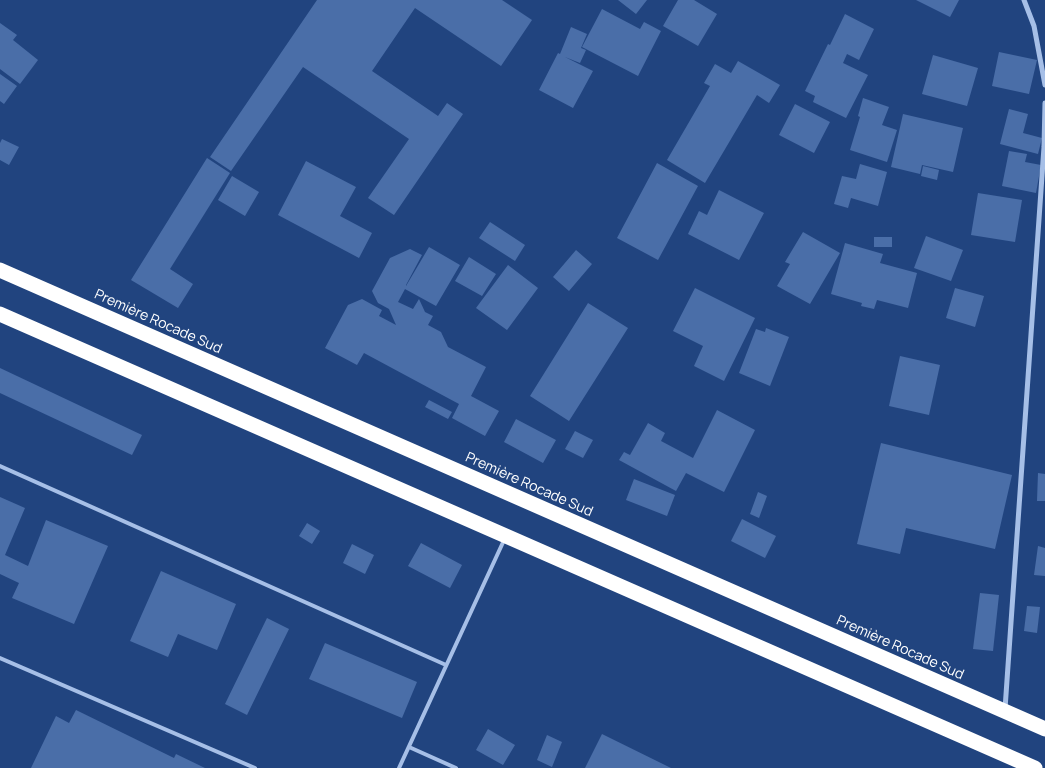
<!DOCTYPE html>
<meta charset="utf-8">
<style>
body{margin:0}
canvas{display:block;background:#21447f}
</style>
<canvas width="1045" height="768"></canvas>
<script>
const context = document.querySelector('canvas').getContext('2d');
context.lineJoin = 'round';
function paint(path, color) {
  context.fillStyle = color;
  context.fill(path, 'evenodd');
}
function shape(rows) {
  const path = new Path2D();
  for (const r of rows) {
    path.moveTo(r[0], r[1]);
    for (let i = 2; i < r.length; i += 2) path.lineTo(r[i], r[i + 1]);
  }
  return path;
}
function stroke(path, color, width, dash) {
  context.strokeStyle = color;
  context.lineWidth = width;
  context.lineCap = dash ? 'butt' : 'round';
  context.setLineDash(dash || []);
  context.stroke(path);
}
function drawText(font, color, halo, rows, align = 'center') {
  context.font = font + ' Manrope,sans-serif';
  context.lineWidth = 4;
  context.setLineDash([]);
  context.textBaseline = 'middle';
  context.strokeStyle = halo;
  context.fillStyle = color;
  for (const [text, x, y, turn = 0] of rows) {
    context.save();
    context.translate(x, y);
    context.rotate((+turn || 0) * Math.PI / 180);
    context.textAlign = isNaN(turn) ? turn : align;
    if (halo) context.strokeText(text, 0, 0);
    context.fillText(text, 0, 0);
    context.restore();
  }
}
const building = shape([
 [317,0,502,0,532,20,501,66,415,8,372,71,438,116,447,103,463,114,394,215,368,198,409,139,303,67,231,171,210,157],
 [618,0,647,0,636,14],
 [678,0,694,0,717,14,698,46,663,26],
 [916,0,959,0,950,17],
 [602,9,640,29,644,22,661,31,638,76,582,47],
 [845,14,874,29,859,60,847,54,843,63,868,75,846,118,813,102,815,96,805,91,828,44,830,45],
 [0,23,17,35,13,40,38,60,20,84,0,69],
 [571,27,587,34,581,48,586,50,580,63,565,57,593,71,573,108,539,90,558,53,560,54],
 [999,52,1037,60,1029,94,992,86],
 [933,55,978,68,967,106,922,94],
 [738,61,780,85,769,103,757,95,705,183,667,160,710,86,704,83,715,64,731,73],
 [0,74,17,86,4,104,0,101],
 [863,98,889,107,882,125,897,130,887,162,850,150,860,117,858,116],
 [795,104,830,122,814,153,779,135],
 [1009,109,1028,114,1023,133,1042,138,1038,154,1000,144],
 [903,114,963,128,953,172,922,165,920,174,891,167],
 [2,139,19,147,9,165,0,160,0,143],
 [1009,151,1027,154,1025,162,1041,165,1036,193,1002,186],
 [207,158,230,173,170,269,193,284,178,308,131,280],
 [306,161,356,187,340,216,372,233,359,258,278,215],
 [657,163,698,186,658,260,617,238],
 [860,164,887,172,878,206,851,198,848,208,834,204,842,176,856,179],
 [923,166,939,170,937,180,921,176],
 [232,176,259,192,245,216,218,200],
 [719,190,764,213,739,260,688,234,699,211,707,215],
 [978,193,1022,200,1015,242,971,235],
 [490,222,525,245,515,261,479,238],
 [803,232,840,253,810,304,777,286,790,264,785,262],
 [926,236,963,250,951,281,914,268],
 [874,237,892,237,892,247,874,247],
 [845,243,883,254,880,263,917,273,908,308,877,300,874,309,861,306,862,303,831,294],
 [429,247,460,265,436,306,405,289,398,302,413,309,419,299,425,312,433,316,428,325,441,332,448,347,486,367,471,396,499,411,485,436,452,418,459,404,364,353,357,365,325,348,348,305,362,299,382,310,379,316,396,325,389,309,378,303,372,291,390,258,410,249,422,255,406,285,406,286],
 [576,250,592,264,569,291,553,277],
 [469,257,496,274,482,296,455,281],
 [508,265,538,288,507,330,476,308],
 [695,288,755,318,724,381,694,366,703,346,673,331],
 [955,288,984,296,975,327,946,318],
 [588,303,628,328,569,421,530,396],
 [766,328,789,337,770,386,739,373,756,329,765,332],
 [900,356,940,365,929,415,889,406],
 [0,368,142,435,132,455,0,393],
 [429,400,452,412,448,419,425,407],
 [717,410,755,430,724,492,686,473,676,491,619,460,624,452,630,455,648,423,665,433,661,441,693,458],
 [516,419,556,440,543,463,504,442],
 [575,431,593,440,583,458,565,449],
 [881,443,1012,475,995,549,906,528,900,554,857,544],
 [1038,473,1045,474,1045,501,1037,501],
 [634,479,675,495,667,516,626,500],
 [758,492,767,496,759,518,750,514],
 [0,497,25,508,5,555,28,566,46,520,108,546,74,624,12,598,19,583,0,574],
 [742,519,776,536,765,558,731,541],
 [307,523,320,531,312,544,299,536],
 [421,543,462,565,450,588,408,566],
 [352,544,374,555,365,574,343,563],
 [1038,546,1045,548,1045,576,1034,575],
 [161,571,236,604,217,650,178,634,168,657,130,641],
 [980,593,999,595,993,651,973,649],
 [1027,606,1040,607,1037,633,1024,631],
 [267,618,289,629,247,715,225,704],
 [325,643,417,682,402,718,309,679],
 [76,710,174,758,176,754,205,768,31,768,56,716,69,723],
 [488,729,515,745,503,765,476,750],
 [602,734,671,768,585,768],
 [547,735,562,742,552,767,537,760]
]);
const service = shape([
 [0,466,446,665],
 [0,658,255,768],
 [409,747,456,768],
 [399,768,505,538]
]);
const minor = shape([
 [1024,0,1034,26,1045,85],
 [1005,709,1044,147,1045,103]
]);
const motorway = shape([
 [0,270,1045,729],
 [0,314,1035,768]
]);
const streetNames = [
 ["Première Rocade Sud",158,322,24],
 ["Première Rocade Sud",529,485,24],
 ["Première Rocade Sud",900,648,24]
];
paint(building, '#4a6ea8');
stroke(service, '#a6bfe7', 4);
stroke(minor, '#a6bfe7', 5);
stroke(motorway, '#fff', 15);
drawText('14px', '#fff', '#21447f', streetNames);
</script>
